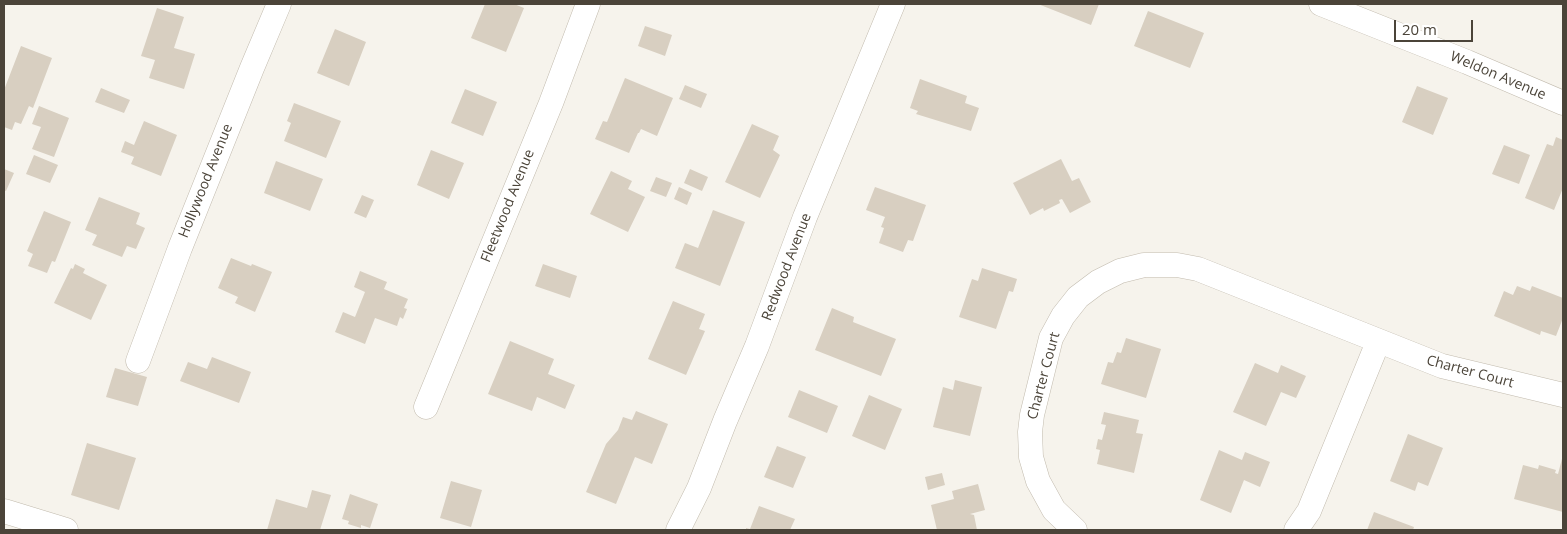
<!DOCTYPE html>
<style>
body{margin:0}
#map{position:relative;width:1567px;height:534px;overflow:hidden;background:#f6f3ec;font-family:"Open Sans",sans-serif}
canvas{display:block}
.frame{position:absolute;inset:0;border:5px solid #4b4439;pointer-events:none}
.scale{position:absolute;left:1394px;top:20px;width:79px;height:22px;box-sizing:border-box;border:2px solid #4b4439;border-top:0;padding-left:6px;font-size:15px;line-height:18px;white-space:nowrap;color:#4b4439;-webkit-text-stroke:4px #fff;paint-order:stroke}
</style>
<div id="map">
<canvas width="1567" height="534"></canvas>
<div class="frame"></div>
<div class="scale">20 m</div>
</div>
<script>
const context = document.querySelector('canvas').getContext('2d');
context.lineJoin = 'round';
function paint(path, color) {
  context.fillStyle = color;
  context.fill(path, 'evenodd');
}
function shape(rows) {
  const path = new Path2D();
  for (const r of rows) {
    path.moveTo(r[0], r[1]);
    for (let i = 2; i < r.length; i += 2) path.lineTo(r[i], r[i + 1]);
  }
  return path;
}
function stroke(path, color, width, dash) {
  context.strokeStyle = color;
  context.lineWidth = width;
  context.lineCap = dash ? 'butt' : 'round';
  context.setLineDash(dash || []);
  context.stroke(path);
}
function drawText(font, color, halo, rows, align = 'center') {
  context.font = font + ' "Open Sans",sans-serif';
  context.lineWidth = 4.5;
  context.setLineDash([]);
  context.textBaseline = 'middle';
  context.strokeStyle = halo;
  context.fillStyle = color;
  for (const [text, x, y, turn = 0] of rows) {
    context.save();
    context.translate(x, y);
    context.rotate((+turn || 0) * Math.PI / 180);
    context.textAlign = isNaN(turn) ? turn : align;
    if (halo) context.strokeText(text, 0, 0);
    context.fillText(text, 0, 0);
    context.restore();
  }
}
const building = shape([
 [485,4,514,4,524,8,506,52,471,38],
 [1038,4,1099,4,1091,25],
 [157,8,184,17,174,48,195,54,184,89,149,78,155,60,141,56],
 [1148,11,1204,33,1190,68,1134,46],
 [645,26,672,35,665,56,638,46],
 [335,29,366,42,349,86,317,73],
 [21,46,52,58,33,108,29,106,21,124,15,122,12,130,4,127,4,90],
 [625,78,673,98,657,136,641,129,639,133,638,133,629,153,595,139,603,121,607,122],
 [920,79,967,96,965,103,979,108,971,131,916,114,918,111,910,108],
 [685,85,707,94,701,108,679,99],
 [1417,86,1448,98,1433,135,1402,122],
 [101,88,130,100,124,113,95,102],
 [465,89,497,102,483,136,451,123],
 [294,103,341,121,326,158,284,141,291,123,287,121],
 [39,106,69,118,54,157,32,149,41,127,32,124],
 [144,121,177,135,161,176,131,164,134,157,121,152,125,141,134,145],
 [752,124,779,136,773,150,780,155,760,198,725,182],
 [1556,137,1563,140,1563,188,1554,210,1525,198,1547,144,1553,146],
 [1504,145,1530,155,1519,184,1492,174],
 [431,150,464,163,449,199,417,185],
 [34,155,58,165,50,183,26,174],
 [1061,159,1072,181,1079,178,1091,202,1070,213,1062,199,1059,200,1060,203,1044,211,1043,208,1030,215,1013,183],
 [276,161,323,179,310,211,264,193],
 [4,169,14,173,6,191,4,190],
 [690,169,708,177,702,191,684,183],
 [611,171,632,181,628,189,645,197,628,232,590,214],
 [656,177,672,183,666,197,650,191],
 [679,187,692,193,687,205,674,199],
 [875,187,926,205,913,241,908,240,903,252,879,243,884,228,881,227,885,217,866,210],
 [362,195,374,200,366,218,354,213],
 [99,197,140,213,136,224,145,228,136,249,127,246,122,257,92,245,97,235,85,230],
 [713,210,745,222,720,286,675,268,685,243,698,248],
 [44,211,71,222,55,262,52,261,47,273,28,266,33,254,27,251],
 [231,258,251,266,252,264,272,272,255,312,235,303,238,297,218,288],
 [75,264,85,269,83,273,107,285,91,320,54,303,71,268,73,269],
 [543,264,577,276,570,298,535,286],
 [982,268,1017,279,1013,292,1009,291,996,329,959,317,972,279,978,281],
 [360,271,387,282,384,289,408,299,404,308,407,309,403,319,400,317,397,326,375,318,365,344,335,332,343,312,355,317,365,292,354,287],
 [1517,286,1530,291,1532,286,1563,298,1563,318,1556,336,1541,331,1540,335,1494,316,1504,291,1513,295],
 [673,301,705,314,699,329,705,331,686,375,648,359],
 [832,308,854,317,853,322,896,339,881,376,815,350],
 [1126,338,1161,349,1146,398,1101,384,1108,362,1113,363,1117,352,1121,353],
 [510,341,554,359,548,374,575,385,565,409,537,397,532,411,488,394],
 [212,357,251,372,239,403,180,381,188,362,207,369],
 [1255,363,1278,373,1281,365,1306,376,1296,398,1281,392,1266,426,1233,412],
 [115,368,147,377,138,406,106,397],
 [955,380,982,387,970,436,933,427,943,387,953,390],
 [799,390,838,406,827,433,788,417],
 [869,395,902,409,885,450,852,436],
 [636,411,668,424,652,464,635,457,616,504,586,492,606,444,618,430,623,417,632,420],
 [1104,412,1139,420,1136,433,1143,434,1134,473,1097,464,1100,450,1096,449,1098,439,1102,440,1106,425,1101,424],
 [1408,434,1443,448,1428,486,1418,482,1415,491,1390,481],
 [87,443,136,458,119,510,71,495],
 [777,446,806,457,793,488,764,477],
 [1219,450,1242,460,1245,452,1270,462,1260,487,1244,480,1231,513,1200,500],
 [1563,455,1563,512,1514,499,1523,465,1538,469,1539,465,1556,470,1555,473,1558,474],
 [942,473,945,485,928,490,925,477],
 [451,481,482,490,471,527,440,518],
 [978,484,985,510,970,514,974,515,977,530,937,530,931,505,954,499,952,491],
 [312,490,331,495,320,530,267,530,276,499,307,508],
 [350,494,378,504,370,528,361,525,361,528,348,524,349,521,342,519],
 [759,506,795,519,790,530,746,530,746,528,750,529],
 [1374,512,1414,527,1413,530,1367,530]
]);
const street = shape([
 [1321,4,1467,62,1563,103],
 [138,361,180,248,252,68,279,4],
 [426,407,551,103,588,4],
 [4,511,66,530],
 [678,530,699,488,725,421,757,346,805,217,893,4],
 [1075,530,1054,510,1038,481,1031,457,1030,432,1032,415,1051,338,1063,316,1078,297,1098,282,1120,271,1144,265,1177,265,1198,269,1442,366,1563,395],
 [1296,530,1309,511,1378,342]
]);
const streetNames = [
 ["Weldon Avenue",1498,76,23],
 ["Hollywood Avenue",206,181,-68],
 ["Fleetwood Avenue",508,206,-68],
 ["Redwood Avenue",787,267,-69],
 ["Charter Court",1470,372,15],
 ["Charter Court",1044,376,-75]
];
paint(building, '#d8cfc1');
stroke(street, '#c2bbae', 25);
stroke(street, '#fff', 24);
drawText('14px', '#4b4439', '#fff', streetNames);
</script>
